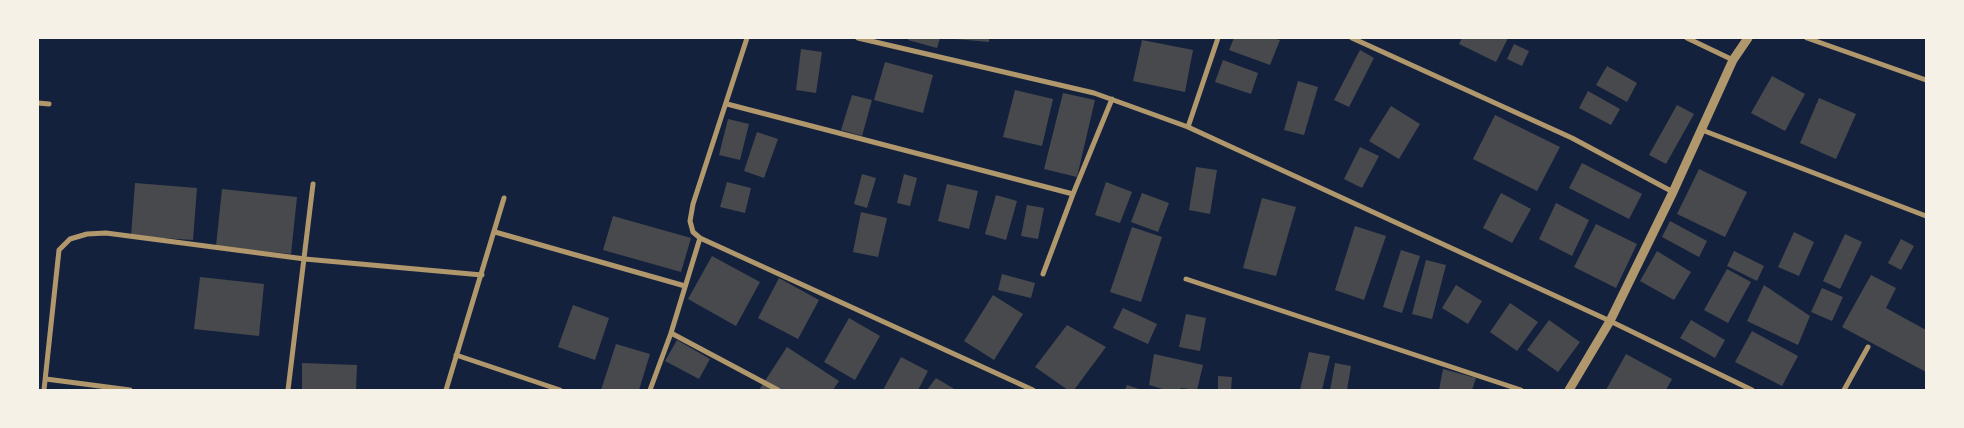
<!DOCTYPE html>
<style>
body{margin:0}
#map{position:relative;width:1964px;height:428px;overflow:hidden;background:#14213d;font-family:"Exo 2",sans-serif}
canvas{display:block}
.frame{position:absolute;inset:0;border:39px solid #f6f1e7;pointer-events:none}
</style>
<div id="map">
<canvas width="1964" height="428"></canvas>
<div class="frame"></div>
</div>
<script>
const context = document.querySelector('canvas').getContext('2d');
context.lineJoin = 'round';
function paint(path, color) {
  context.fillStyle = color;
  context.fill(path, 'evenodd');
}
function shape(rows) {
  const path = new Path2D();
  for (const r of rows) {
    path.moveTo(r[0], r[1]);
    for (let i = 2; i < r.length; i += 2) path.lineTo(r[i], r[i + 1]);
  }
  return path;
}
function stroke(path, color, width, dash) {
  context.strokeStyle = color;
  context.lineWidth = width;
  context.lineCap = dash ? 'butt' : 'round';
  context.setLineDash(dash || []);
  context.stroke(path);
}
const building = shape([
 [909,38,940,38,937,48,908,40],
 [955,38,989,38,989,42,955,39],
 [1234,38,1273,38,1280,40,1270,65,1229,50],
 [1462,38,1508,38,1496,62,1459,44],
 [1142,40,1193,50,1185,92,1133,81],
 [1514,44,1529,51,1522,66,1507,59],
 [801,49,822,52,816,93,796,90],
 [1360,50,1374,58,1349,107,1334,100],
 [1223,60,1258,73,1251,94,1215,82],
 [885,62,933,75,923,113,874,100],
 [1607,66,1637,83,1627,102,1596,85],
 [1772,76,1805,94,1785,131,1751,113],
 [1298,81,1318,87,1304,135,1284,130],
 [1015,90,1053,99,1042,146,1003,137],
 [1588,91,1620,109,1611,125,1579,108],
 [1063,93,1095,100,1077,177,1044,169],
 [852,95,872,100,862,136,841,130],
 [1819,98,1856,114,1836,159,1800,143],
 [1677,105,1694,114,1666,164,1649,155],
 [1391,106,1420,124,1399,159,1369,141],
 [1495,115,1560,147,1537,191,1473,159],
 [728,119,749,124,740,160,719,155],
 [757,132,778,139,764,178,744,171],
 [1360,147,1379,156,1362,188,1344,179],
 [1582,163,1642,194,1629,219,1569,188],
 [1196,167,1217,170,1210,214,1189,210],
 [1699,169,1747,192,1725,237,1677,214],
 [862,174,876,178,867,208,854,204],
 [904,174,917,178,910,206,897,203],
 [727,182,751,188,745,213,720,207],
 [1106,182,1132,192,1120,223,1095,215],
 [135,183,197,188,193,240,131,236],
 [947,184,978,191,969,229,938,221],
 [222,189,297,197,291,254,216,246],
 [1142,193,1169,203,1158,232,1131,222],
 [1501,193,1531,209,1512,243,1483,228],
 [996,195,1017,201,1006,240,985,234],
 [1262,198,1296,207,1276,276,1243,268],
 [1556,203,1589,220,1572,256,1539,239],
 [1027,205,1044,208,1038,239,1021,236],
 [861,212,887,218,878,257,853,252],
 [613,216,691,238,681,272,603,250],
 [1670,221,1707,241,1699,257,1662,237],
 [1596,224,1637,244,1616,288,1574,267],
 [1355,226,1386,236,1364,300,1335,290],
 [1132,227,1162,237,1141,302,1110,292],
 [1794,232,1814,242,1799,276,1778,267],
 [1845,234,1862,242,1840,289,1823,281],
 [1901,239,1914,246,1901,270,1888,263],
 [1401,250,1420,256,1402,313,1383,307],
 [1657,251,1691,272,1674,300,1640,281],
 [1734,251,1764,266,1757,281,1727,266],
 [712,256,760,282,736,326,688,299],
 [1426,260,1446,265,1432,319,1412,314],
 [1727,269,1751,282,1728,323,1704,310],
 [1002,274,1035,283,1031,298,998,290],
 [1871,275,1896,288,1886,308,1926,330,1926,372,1842,327],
 [200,277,264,284,259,336,194,329],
 [779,278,819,300,798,339,758,318],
 [1456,285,1482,301,1468,324,1442,308],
 [1764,285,1810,316,1798,345,1747,321],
 [1822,288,1843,297,1832,321,1811,312],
 [993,295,1023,314,994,360,964,341],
 [1510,303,1538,322,1517,351,1490,332],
 [573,305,609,318,595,360,558,347],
 [1123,308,1157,324,1148,344,1113,328],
 [1186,314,1206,318,1200,351,1179,347],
 [849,318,880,336,855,380,824,362],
 [1549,320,1580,342,1558,372,1527,350],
 [1691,320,1725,340,1715,358,1680,338],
 [1067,325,1106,347,1074,390,1068,390,1035,367],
 [1752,331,1798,356,1782,386,1735,362],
 [677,340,710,359,699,379,665,361],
 [616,344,650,354,639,390,601,390],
 [787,347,839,381,833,390,759,390],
 [1309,352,1330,356,1322,390,1300,390],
 [1154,354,1203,365,1197,390,1181,388,1180,390,1166,390,1149,385],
 [1626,354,1672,379,1666,390,1606,390],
 [901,357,928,371,918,390,883,390],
 [302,363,357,365,356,390,302,390],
 [1335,363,1351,366,1347,390,1330,390],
 [1443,369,1476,378,1472,390,1439,390],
 [1218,376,1232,377,1231,390,1218,390],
 [936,378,956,390,927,390],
 [1127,385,1142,390,1125,390]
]);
const minor = shape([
 [747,38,693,204,690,221,693,232,700,238,1033,390],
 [858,38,1094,93,1188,127,1610,321,1752,390],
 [1352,38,1572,138,1673,192],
 [1687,38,1733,60],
 [1807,38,1926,80],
 [38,103,49,104],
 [727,104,1073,194,1112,99],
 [1188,127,1218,38],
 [1702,130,1926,216],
 [495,232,685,286],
 [1043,274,1073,194],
 [1186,279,1521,390],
 [671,333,778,390],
 [456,355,560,390],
 [46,379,130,390],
 [44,390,59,250,70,239,87,234,106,233,305,259,482,275],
 [288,390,313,184],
 [446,390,504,198],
 [650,390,671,333,700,238],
 [1844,390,1868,347]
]);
const tertiary = shape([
 [1569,390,1610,321,1673,192,1733,60,1748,38]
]);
paint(building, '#48494c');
stroke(minor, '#b1986c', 5);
stroke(tertiary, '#b1986c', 9);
</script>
